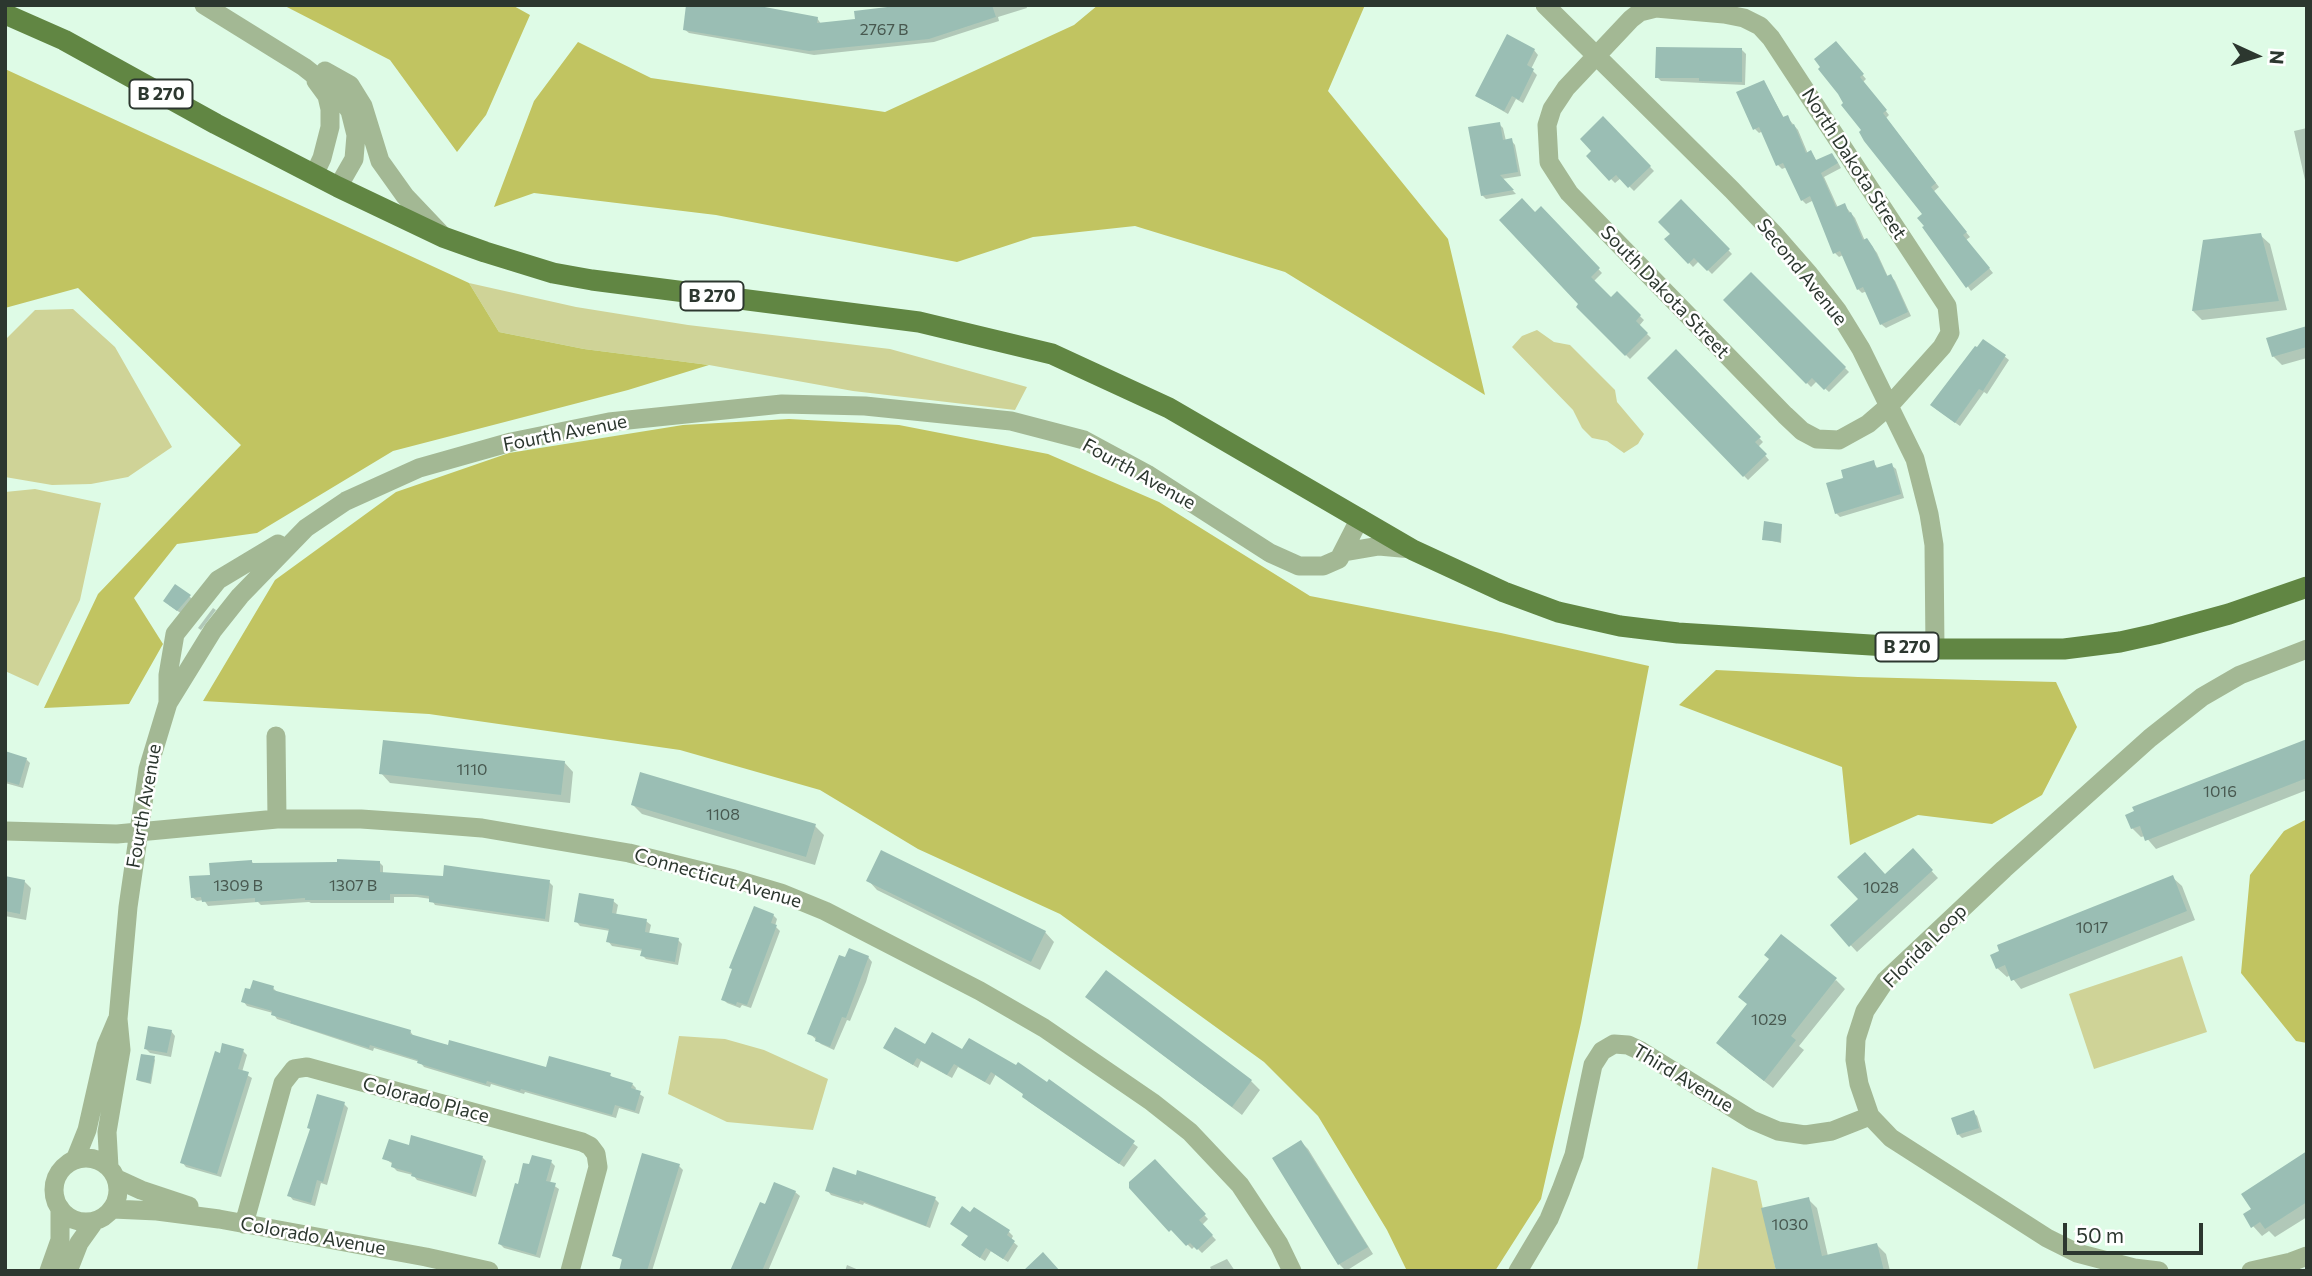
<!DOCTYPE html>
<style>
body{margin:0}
#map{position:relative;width:2312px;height:1276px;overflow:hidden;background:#defbe6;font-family:Commissioner,sans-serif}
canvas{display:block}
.frame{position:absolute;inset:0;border:7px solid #2c372f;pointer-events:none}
.north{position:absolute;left:2221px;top:21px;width:70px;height:70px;-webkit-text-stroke:5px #fff;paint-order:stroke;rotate:94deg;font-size:19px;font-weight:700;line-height:28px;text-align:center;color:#2c372f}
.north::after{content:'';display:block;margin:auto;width:24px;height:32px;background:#2c372f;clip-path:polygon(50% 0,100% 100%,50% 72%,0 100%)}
.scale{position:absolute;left:2063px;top:1223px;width:140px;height:32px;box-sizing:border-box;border:4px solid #2c372f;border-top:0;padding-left:9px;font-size:21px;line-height:24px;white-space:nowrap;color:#2c372f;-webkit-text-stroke:5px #fff;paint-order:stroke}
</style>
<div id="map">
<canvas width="2312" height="1276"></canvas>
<div class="frame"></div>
<div class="north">N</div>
<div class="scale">50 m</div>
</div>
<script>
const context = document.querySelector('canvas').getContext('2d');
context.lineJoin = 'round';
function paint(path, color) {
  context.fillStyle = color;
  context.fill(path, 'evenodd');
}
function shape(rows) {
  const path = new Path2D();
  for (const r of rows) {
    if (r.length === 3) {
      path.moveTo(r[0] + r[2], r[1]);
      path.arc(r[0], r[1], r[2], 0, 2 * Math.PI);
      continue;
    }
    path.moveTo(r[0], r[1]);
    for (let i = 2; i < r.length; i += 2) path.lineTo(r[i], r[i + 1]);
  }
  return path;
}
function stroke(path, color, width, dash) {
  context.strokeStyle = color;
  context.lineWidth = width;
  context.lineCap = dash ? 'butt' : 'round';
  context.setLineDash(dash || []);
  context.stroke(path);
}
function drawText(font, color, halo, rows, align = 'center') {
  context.font = font + ' Commissioner,sans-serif';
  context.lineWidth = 5;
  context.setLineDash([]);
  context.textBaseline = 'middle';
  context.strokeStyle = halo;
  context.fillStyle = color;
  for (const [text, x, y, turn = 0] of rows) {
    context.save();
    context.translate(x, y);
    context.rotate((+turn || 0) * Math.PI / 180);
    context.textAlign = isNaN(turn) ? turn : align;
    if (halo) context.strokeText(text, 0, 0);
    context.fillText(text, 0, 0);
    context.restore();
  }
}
const green = shape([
 [469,283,576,307,688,325,890,349,1027,387,1015,410,853,391,709,365,584,349,499,332],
 [73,309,115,347,172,447,128,477,91,484,52,485,5,477,5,340,35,310],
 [1537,330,1554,342,1570,345,1615,390,1617,402,1644,434,1638,444,1624,453,1607,441,1592,438,1582,428,1573,410,1512,347,1522,336],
 [35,489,101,503,80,600,38,686,5,671,5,492],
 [2182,956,2207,1032,2094,1069,2069,994],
 [679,1036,725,1039,764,1050,828,1079,813,1130,727,1122,668,1094],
 [1712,1167,1757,1181,1776,1271,1697,1271]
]);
const forest = shape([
 [283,5,512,5,530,15,486,115,457,152,390,60],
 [1098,5,1365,5,1328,91,1448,239,1485,395,1285,272,1135,226,1033,237,957,262,716,215,534,193,494,207,534,101,578,42,651,78,885,112,1074,25],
 [5,69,469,283,499,332,584,349,709,365,628,390,393,451,257,533,177,544,134,598,163,644,129,704,44,708,98,594,241,445,78,288,5,308],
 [789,419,899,425,1048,454,1159,502,1310,596,1501,633,1649,666,1581,1023,1541,1199,1495,1271,1407,1271,1387,1230,1318,1116,1264,1062,1060,914,918,849,820,790,680,750,429,714,203,701,275,580,396,492,509,453,683,425],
 [1716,670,1858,677,2056,682,2077,727,2042,795,1992,824,1918,815,1850,845,1842,767,1679,705],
 [2307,819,2307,1043,2296,1041,2241,973,2250,875,2284,831]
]);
const shadow = shape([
 [922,5,1026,5,1027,8,998,17,999,21,934,42,814,55,689,33,684,29,817,18,821,24,857,21],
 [1840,48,1866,79,1863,82,1889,115,1886,118,1939,187,1933,192,1970,237,1966,240,1993,273,1971,291,1926,226,1924,214,1863,131],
 [1534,50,1538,55,1531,69,1537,75,1523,103,1516,99,1508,114,1477,96],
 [1742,50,1746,54,1745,85,1661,81,1657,77],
 [1764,82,1784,118,1787,117,1798,130,1808,154,1811,152,1817,162,1836,159,1841,168,1824,177,1838,208,1844,205,1855,218,1865,241,1871,245,1877,253,1888,277,1891,276,1895,281,1911,316,1886,328,1881,324,1867,291,1862,293,1858,289,1843,255,1839,257,1835,253,1814,200,1806,204,1802,200,1787,167,1782,169,1778,165,1763,131,1759,133,1755,129,1739,93],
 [1603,118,1654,171,1634,191,1621,178,1615,183,1588,156,1594,151],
 [1499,124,1503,128,1506,141,1511,140,1515,145,1521,176,1502,179,1516,194,1486,199,1482,195],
 [2307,128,2307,189,2294,131],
 [1681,201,1732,254,1712,274,1699,261,1693,267,1667,239,1672,234],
 [1541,208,1602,273,1593,282,1611,300,1617,294,1644,320,1639,326,1651,338,1630,359,1578,307,1581,304,1535,214],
 [2260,235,2270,244,2287,310,2202,320,2193,311,2204,241],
 [1751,274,1849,372,1829,392,1817,381,1811,387,1725,300],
 [2307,328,2307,358,2282,365,2273,356],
 [1676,352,1763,442,1758,447,1769,460,1748,480,1649,378],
 [2004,356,2009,360,1987,394,1984,392,1960,426,1936,409],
 [1873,462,1878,469,1891,465,1896,469,1904,498,1840,517,1836,513,1845,479],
 [1782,525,1781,543,1764,539],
 [189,596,193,600,182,614,169,605],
 [213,608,216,610,201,630,198,628],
 [2307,741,2307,790,2156,849,2145,836,2141,837,2132,828],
 [5,753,26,759,30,763,23,788,5,783],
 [564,762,573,772,570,803,390,783,381,773],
 [633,805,815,826,824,835,815,865,642,814],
 [1913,851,1938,878,1857,952,1832,925],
 [252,862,254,864,379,862,383,866,383,874,549,882,553,886,549,922,435,905,431,899,417,897,394,897,394,903,311,903,309,902,261,905,258,902,208,906,204,900,197,901,192,897,212,876],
 [2172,877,2182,886,2195,920,2021,989,2010,975,2007,977,1997,968],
 [5,878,24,881,31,888,26,920,5,916],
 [868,880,1045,932,1054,942,1040,970,877,890],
 [613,901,618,905,616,915,646,921,651,925,649,934,678,940,682,944,678,965,646,959,642,955,643,951,612,946,608,941,610,931,580,926,576,921],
 [773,915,777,919,775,926,780,931,751,1008,742,1005,740,1008,727,1003,723,999],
 [868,957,872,962,866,982,850,1021,847,1020,834,1050,821,1044,809,1033,846,959],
 [1836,980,1845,989,1799,1046,1804,1050,1773,1088,1727,1052],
 [273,988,277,992,410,1031,414,1037,547,1069,610,1075,614,1079,632,1084,636,1088,635,1091,644,1097,639,1114,619,1108,616,1118,525,1092,524,1094,491,1084,490,1087,424,1067,420,1062,374,1048,373,1051,277,1019,273,1013,247,1006,243,1001],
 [1087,997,1251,1081,1260,1090,1242,1115],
 [171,1031,175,1036,171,1057,150,1053,146,1049],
 [925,1046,963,1052,1047,1084,1049,1081,1138,1147,1124,1167,1028,1101,1025,1095,996,1074,990,1085,958,1067,952,1078,921,1061,918,1068,885,1048],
 [243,1051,247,1055,242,1072,252,1078,221,1177,186,1167,182,1162,221,1055],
 [154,1058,155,1060,151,1084,139,1081,138,1080],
 [344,1104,348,1108,327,1185,321,1183,315,1206,293,1200,289,1195],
 [1973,1112,1977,1116,1982,1132,1962,1138,1958,1134],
 [1301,1142,1308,1149,1373,1254,1346,1271,1339,1264],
 [2307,1153,2307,1217,2275,1237,2269,1231,2262,1236,2253,1226,2253,1210],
 [482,1157,486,1161,476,1197,417,1180,413,1175,397,1171,393,1167,393,1164,384,1158],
 [1154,1161,1208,1219,1202,1225,1216,1240,1202,1253,1195,1246,1192,1249,1131,1187],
 [551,1162,555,1166,550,1183,559,1189,540,1258,504,1248,500,1244,519,1186],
 [679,1166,683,1170,652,1271,621,1271,624,1261,614,1255],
 [775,1184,795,1192,800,1196,768,1271,733,1271],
 [827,1190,935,1199,939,1203,930,1228,864,1203,863,1205,831,1195],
 [1808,1199,1817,1208,1828,1256,1877,1245,1886,1254,1890,1271,1777,1271],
 [1009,1232,1013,1236,1011,1240,1018,1246,1008,1262,991,1251,985,1261,967,1249,969,1236],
 [1227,1259,1235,1271,1212,1271,1210,1267],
 [847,1265,861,1271,845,1271]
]);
const building = shape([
 [686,5,754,5,818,17,817,23,855,19,854,11,904,5,992,5,996,17,929,39,809,51,683,30],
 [1507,34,1535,49,1527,65,1534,69,1519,100,1512,96,1504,111,1475,96],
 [1836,41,1864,74,1860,77,1887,110,1883,113,1936,183,1931,187,1967,232,1963,235,1990,268,1966,288,1922,227,1924,226,1917,218,1922,214,1864,141,1859,132,1861,130,1841,105,1843,103,1838,94,1818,69,1820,67,1814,59],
 [1656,47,1742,48,1742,82,1699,81,1699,78,1655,78],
 [1764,80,1783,117,1788,115,1792,125,1794,124,1806,153,1811,150,1816,160,1832,153,1838,163,1821,173,1836,207,1845,203,1849,213,1851,212,1863,240,1867,238,1873,247,1887,276,1891,274,1908,312,1880,325,1863,287,1857,290,1840,251,1833,254,1810,196,1801,201,1783,163,1776,166,1759,127,1753,130,1736,92],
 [1603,116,1651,166,1628,188,1616,175,1609,181,1586,156,1591,151,1580,139],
 [1500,122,1503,140,1512,138,1518,172,1500,175,1514,190,1481,196,1468,127],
 [1522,198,1535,212,1541,206,1600,268,1591,277,1611,297,1617,291,1641,315,1636,321,1648,333,1625,356,1576,307,1578,304,1499,220],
 [1681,199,1730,249,1707,271,1694,258,1688,264,1664,239,1670,234,1658,222],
 [2261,233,2279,301,2192,311,2203,240],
 [1751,272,1846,367,1824,390,1812,378,1806,384,1723,300],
 [2307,326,2307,347,2272,357,2266,338],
 [1983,339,2006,355,1983,391,1979,389,1955,423,1930,405,1975,346,1977,347],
 [1676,349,1761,437,1755,442,1767,454,1743,477,1647,378],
 [1874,460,1876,468,1892,463,1901,494,1835,514,1826,483,1843,478,1841,470],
 [1764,521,1782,524,1780,542,1762,540],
 [175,584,191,595,177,611,163,601],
 [2307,739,2307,778,2145,841,2140,826,2131,829,2125,815,2134,811,2132,807],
 [383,740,565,761,561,795,379,774],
 [5,751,27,758,19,785,5,781],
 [640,772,816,824,806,857,631,805],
 [1913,848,1933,870,1849,947,1830,925,1858,899,1837,877,1865,852,1885,874],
 [881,850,1046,931,1031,962,866,881],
 [337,859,380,861,380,872,443,876,444,865,550,880,545,919,429,902,429,896,412,894,390,894,390,900,305,900,305,898,255,902,255,898,202,902,201,897,191,898,189,876,210,875,209,863,252,860,252,863,337,862],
 [2173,875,2187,911,2011,981,2005,965,1996,969,1990,955,1999,951,1997,945],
 [5,876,25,880,20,914,5,911],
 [579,893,614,899,612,913,647,919,645,932,679,938,675,962,640,956,642,949,606,942,609,929,574,922],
 [754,906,774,914,771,923,777,925,747,1005,737,1002,736,1005,721,1000,732,969,729,968],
 [1781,934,1837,978,1791,1036,1796,1040,1764,1081,1716,1043,1747,1004,1738,997,1769,959,1764,955],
 [849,948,869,956,846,1018,842,1017,830,1047,815,1041,816,1037,807,1034,839,955,845,957],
 [1106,970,1252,1080,1232,1107,1085,997],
 [253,980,274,986,273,990,411,1030,410,1034,448,1045,449,1040,546,1067,549,1056,611,1073,610,1076,633,1083,631,1088,641,1091,635,1111,615,1105,612,1115,521,1089,520,1091,487,1081,486,1084,417,1063,418,1060,370,1045,369,1048,290,1023,291,1021,271,1015,272,1011,241,1002,245,988,250,989],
 [148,1026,172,1030,167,1053,144,1049],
 [895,1027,925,1044,932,1032,962,1049,969,1038,1016,1065,1018,1062,1047,1082,1049,1079,1135,1141,1119,1164,1022,1097,1023,1094,991,1072,985,1082,954,1064,947,1075,917,1058,913,1065,883,1048],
 [222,1043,244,1049,238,1069,249,1072,217,1174,180,1163,215,1051,220,1053],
 [141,1054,155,1056,150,1083,136,1080],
 [317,1094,345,1102,323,1182,317,1180,311,1203,287,1196,310,1129,307,1128],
 [1974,1110,1979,1128,1957,1135,1951,1118],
 [411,1135,483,1156,472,1194,411,1176,412,1173,391,1167,392,1162,382,1159,389,1139,409,1145],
 [1301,1140,1368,1247,1338,1265,1272,1158],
 [2307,1151,2307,1202,2265,1229,2260,1222,2251,1228,2243,1214,2251,1209,2241,1194],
 [642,1153,680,1164,647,1271,619,1271,622,1259,612,1256],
 [532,1155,552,1160,546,1181,556,1183,536,1255,498,1244,515,1183,518,1184,523,1163,529,1164],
 [1155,1159,1206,1214,1199,1220,1213,1235,1197,1250,1190,1243,1186,1246,1171,1230,1169,1232,1129,1188,1129,1182],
 [833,1167,856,1175,857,1170,936,1197,926,1226,860,1200,859,1202,825,1191],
 [774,1182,796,1191,762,1271,730,1271,760,1202,765,1204],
 [1809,1197,1822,1256,1877,1243,1884,1271,1776,1271,1761,1208],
 [962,1206,970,1212,974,1207,1010,1230,1007,1235,1015,1241,1003,1259,986,1248,980,1258,961,1245,968,1236,950,1224],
 [1043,1252,1060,1271,1023,1271]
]);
const street = shape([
 [204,5,304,67,338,94,350,111,356,135,354,159,338,187],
 [1545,5,1732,190,1774,234,1809,274,1837,310,1861,349,1915,459,1929,514,1934,545,1935,649],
 [1656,8,1724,14,1744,18,1760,26,1771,38,1947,306,1950,333,1942,347,1890,405,1868,424,1839,440,1817,439,1802,431,1785,415,1569,193,1549,162,1547,125,1552,109,1566,88,1631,19,1640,12,1656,8],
 [325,71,350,85,363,106,380,161,405,196,442,235],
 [314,175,322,158,330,127,330,109,327,96,316,81],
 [1344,552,1379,546,1412,549],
 [168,702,168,675,175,634,218,580,278,544],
 [276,736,277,819],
 [5,831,117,834,277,819,361,819,419,823,482,828,629,853,734,879,781,893,825,911,980,991,1044,1028,1152,1102,1190,1132,1240,1185,1279,1244,1292,1271],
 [86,1190,32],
 [75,1160,87,1130,106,1046,117,1020],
 [109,1167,107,1132,121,1050,118,1019,128,907,148,769,168,703,213,630,240,596,306,528,346,501,419,468,511,442,609,422,782,404,865,406,1011,421,1084,440,1147,474,1270,553,1299,566,1323,566,1339,559,1360,518],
 [117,1179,141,1190,189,1206],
 [113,1209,157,1211,219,1219,426,1257,489,1271],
 [244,1224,283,1083,294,1069,307,1067,582,1142,590,1146,596,1154,598,1167,570,1271],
 [49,1271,60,1240,60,1208],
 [68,1271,79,1243,94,1222],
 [1518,1271,1549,1219,1561,1190,1574,1155,1593,1065,1602,1051,1614,1044,1628,1045,1641,1051,1752,1120,1778,1131,1805,1135,1832,1131,1870,1116],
 [2159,1271,2134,1268,2077,1253,2047,1238,1891,1138,1870,1116,1859,1084,1855,1060,1856,1039,1865,1011,1885,981,2004,869,2150,738,2202,697,2240,675,2307,649],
 [2251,1271,2291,1262,2307,1256]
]);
const primary = shape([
 [5,14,64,40,216,124,338,187,443,237,485,252,553,273,592,280,919,322,1052,354,1169,408,1413,550,1504,592,1558,612,1620,626,1678,633,1935,649,2064,649,2120,642,2156,634,2229,614,2307,587]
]);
const numberNames = [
 ["2767 B",884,30],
 ["1110",472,770],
 ["1016",2220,792],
 ["1108",723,815],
 ["1309 B",238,886],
 ["1307 B",353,886],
 ["1028",1881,888],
 ["1017",2092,928],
 ["1029",1769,1020],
 ["1030",1790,1225]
];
const shields = [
 [161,94,63],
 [712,296,63],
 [1907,647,63]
];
const shieldNames = [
 ["B 270",161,94],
 ["B 270",712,296],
 ["B 270",1907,647]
];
const streetNames = [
 ["North Dakota Street",1854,164,57],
 ["Second Avenue",1802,272,51],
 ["South Dakota Street",1665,292,46],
 ["Fourth Avenue",565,433,-11],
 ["Fourth Avenue",1139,474,29],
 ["Fourth Avenue",144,806,-80],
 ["Connecticut Avenue",718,878,16],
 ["Florida Loop",1925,946,-45],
 ["Third Avenue",1683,1078,31],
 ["Colorado Place",426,1100,15],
 ["Colorado Avenue",313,1236,10]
];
paint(green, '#cfd397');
paint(forest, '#c1c461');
paint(shadow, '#0003');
paint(building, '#9abeb4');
stroke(street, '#a3b894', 19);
stroke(primary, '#618643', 21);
drawText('16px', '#485950', null, numberNames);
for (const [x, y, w] of shields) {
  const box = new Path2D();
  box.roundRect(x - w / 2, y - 14.5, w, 29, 5);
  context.fillStyle = '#fff';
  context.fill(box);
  stroke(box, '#2c372f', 2);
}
drawText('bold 18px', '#2c372f', null, shieldNames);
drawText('19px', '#2c372f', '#fff', streetNames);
</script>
